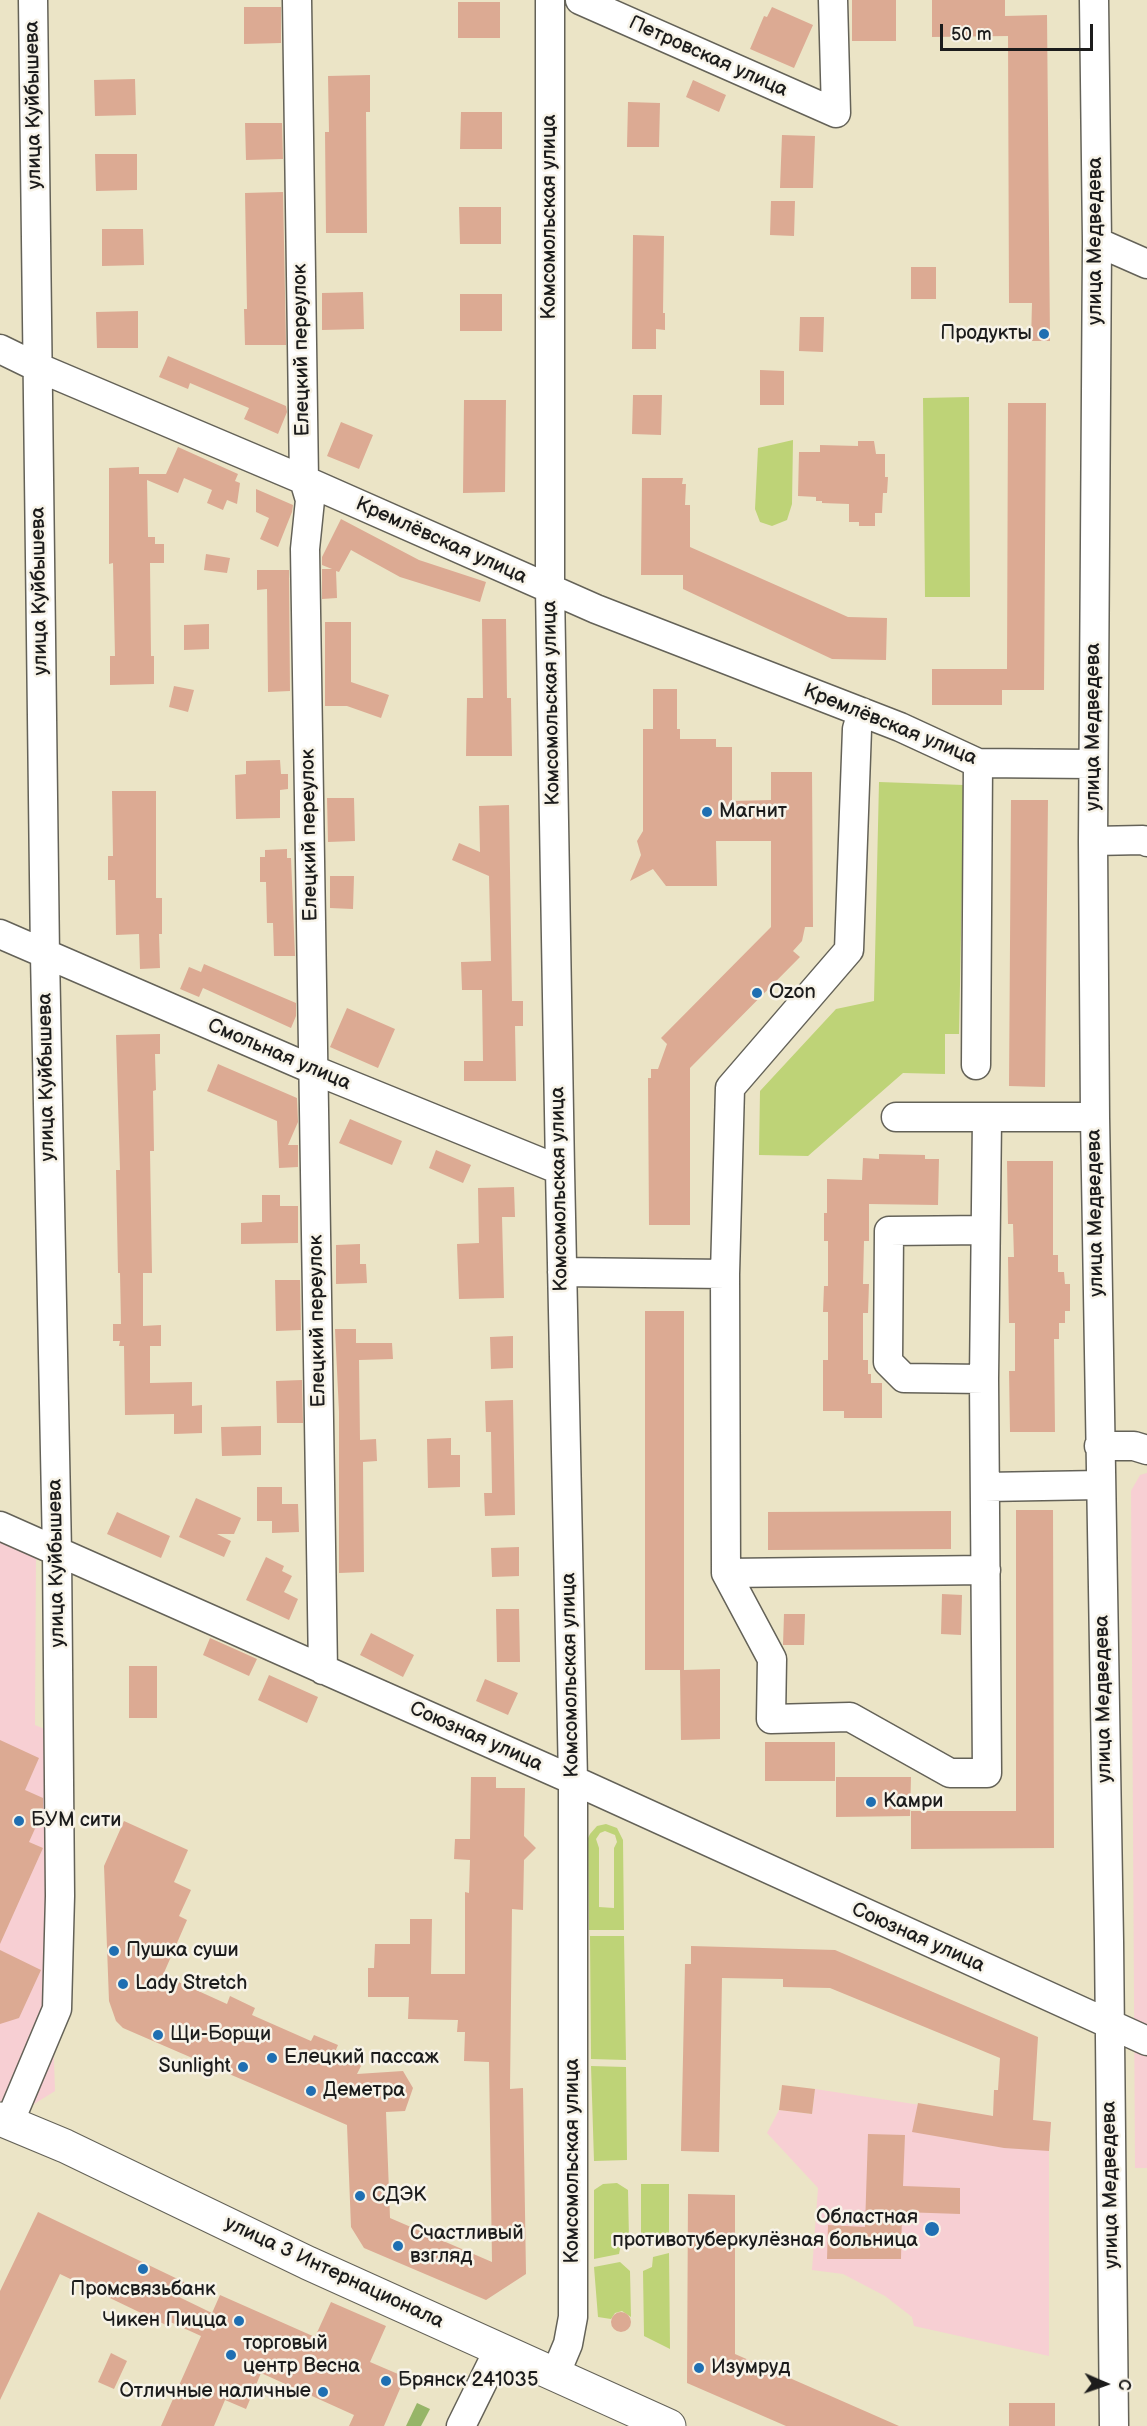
<!DOCTYPE html>
<meta charset="utf-8">
<style>
body{margin:0}
#map{position:relative;width:1147px;height:2426px;overflow:hidden;background:#ebe4c6;font-family:"Balsamiq Sans",sans-serif}
canvas{display:block}
.north{position:absolute;left:1075px;top:2354px;width:60px;height:60px;-webkit-text-stroke:4px #f7f3e8;paint-order:stroke;rotate:92deg;font-size:16px;font-weight:700;line-height:24px;text-align:center;color:#1c1c1c}
.north::after{content:'';display:block;margin:auto;width:21px;height:27px;background:#1c1c1c;clip-path:polygon(50% 0,100% 100%,50% 72%,0 100%)}
.scale{position:absolute;left:940px;top:24px;width:153px;height:27px;box-sizing:border-box;border:3px solid #1c1c1c;border-top:0;padding-left:8px;font-size:18px;line-height:21px;white-space:nowrap;color:#1c1c1c;-webkit-text-stroke:4px #f7f3e8;paint-order:stroke}
</style>
<div id="map">
<canvas width="1147" height="2426"></canvas>
<div class="north">С</div>
<div class="scale">50 m</div>
</div>
<script>
const context = document.querySelector('canvas').getContext('2d');
context.lineJoin = 'round';
function paint(path, color) {
  context.fillStyle = color;
  context.fill(path, 'evenodd');
}
function shape(rows) {
  const path = new Path2D();
  for (const r of rows) {
    if (r.length === 3) {
      path.moveTo(r[0] + r[2], r[1]);
      path.arc(r[0], r[1], r[2], 0, 2 * Math.PI);
      continue;
    }
    path.moveTo(r[0], r[1]);
    for (let i = 2; i < r.length; i += 2) path.lineTo(r[i], r[i + 1]);
  }
  return path;
}
function stroke(path, color, width, dash) {
  context.strokeStyle = color;
  context.lineWidth = width;
  context.lineCap = dash ? 'butt' : 'round';
  context.setLineDash(dash || []);
  context.stroke(path);
}
function drawText(font, color, halo, rows, align = 'center') {
  context.font = font + ' "Balsamiq Sans",sans-serif';
  context.lineWidth = 5;
  context.setLineDash([]);
  context.textBaseline = 'middle';
  context.strokeStyle = halo;
  context.fillStyle = color;
  for (const [text, x, y, turn = 0] of rows) {
    context.save();
    context.translate(x, y);
    context.rotate((+turn || 0) * Math.PI / 180);
    context.textAlign = isNaN(turn) ? turn : align;
    if (halo) context.strokeText(text, 0, 0);
    context.fillText(text, 0, 0);
    context.restore();
  }
}
const built = shape([
 [1147,1473,1147,2168,1135,2168,1131,1491,1140,1475],
 [0,1537,36,1553,35,1725,54,1733,52,2000,55,2091,23,2111,0,2101],
 [815,2089,1006,2118,1051,2122,1049,2151,1049,2356,914,2326,912,2317,885,2296,843,2274,812,2270,818,2188,767,2133,779,2110,812,2114]
]);
const green = shape([
 [969,397,970,597,925,597,923,398],
 [793,440,792,504,787,520,772,526,760,522,755,509,758,448],
 [879,782,964,785,959,1034,945,1034,945,1074,903,1073,808,1156,759,1155,760,1091,836,1009,874,1001],
 [606,1824,617,1828,623,1840,624,1930,589,1930,588,1838,590,1834,597,1826],
 [605,1831,615,1835,617,1842,614,1848,614,1908,599,1907,599,1848,596,1839,600,1833],
 [590,1936,624,1936,626,2060,591,2059],
 [591,2066,626,2067,627,2160,594,2161],
 [617,2183,628,2190,629,2239,621,2244,619,2254,594,2259,594,2190,603,2184],
 [641,2184,669,2184,669,2242,651,2246,648,2240,641,2239],
 [669,2253,670,2349,644,2336,643,2271,652,2267,653,2257],
 [620,2262,630,2271,631,2317,622,2311,615,2313,611,2319,598,2317,594,2267]
]);
const forest = shape([
 [417,2403,430,2409,421,2426,406,2426]
]);
const building = shape([
 [852,0,896,0,896,41,852,41],
 [932,0,1005,0,1005,16,1047,15,1050,341,1031,341,1032,303,1009,303,1008,36,932,37],
 [458,2,500,2,500,38,458,38],
 [244,7,281,7,281,43,244,44],
 [772,7,813,25,794,68,750,49,764,16,767,17],
 [370,75,370,112,366,112,367,233,326,233,325,132,329,132,328,76],
 [135,79,136,115,95,116,94,80],
 [693,80,726,95,719,112,686,97],
 [628,102,660,103,659,147,627,147],
 [461,112,502,112,502,149,460,149],
 [245,123,282,123,283,159,246,160],
 [782,135,815,136,813,188,780,188],
 [95,154,137,154,137,190,96,191],
 [283,192,286,345,245,345,244,309,247,309,245,193],
 [771,201,795,201,794,236,770,235],
 [459,207,501,207,501,244,460,244],
 [102,229,143,229,144,265,102,266],
 [633,235,664,236,663,313,665,313,665,330,656,329,656,349,632,349],
 [911,267,936,267,936,299,911,299],
 [363,292,364,329,322,330,322,293],
 [460,294,502,294,502,331,460,331],
 [138,311,138,348,97,348,96,312],
 [800,317,824,317,823,352,799,351],
 [168,356,286,406,287,412,278,434,244,419,249,408,190,383,188,389,159,377],
 [760,370,784,371,784,405,760,405],
 [633,395,662,395,661,435,632,434],
 [464,400,506,400,505,492,463,493],
 [1008,403,1046,403,1044,690,1002,690,1002,705,932,705,932,669,1007,669],
 [341,422,373,435,359,469,327,456],
 [858,441,874,441,876,454,885,454,885,477,888,477,887,493,883,493,882,513,875,513,875,526,859,526,859,522,849,522,849,504,822,503,822,501,816,501,816,497,798,496,799,452,820,452,820,445,858,446],
 [178,447,238,474,235,481,240,483,237,504,227,500,223,510,207,503,212,490,184,478,178,493,147,480,148,537,155,537,155,544,164,544,164,563,150,563,151,656,154,656,154,684,110,685,110,656,115,656,113,563,109,564,109,468,139,467,139,474,166,474],
 [642,478,683,478,682,484,686,484,685,505,690,505,690,547,848,617,887,618,886,660,832,659,683,589,683,575,641,575],
 [256,489,293,505,292,512,278,547,260,539,269,518,256,512],
 [341,519,419,560,486,582,480,602,400,577,351,550,339,572,336,571,337,598,322,599,322,569,332,569,322,565,322,557],
 [206,554,230,558,227,573,204,570],
 [257,570,289,570,290,691,268,692,267,589,257,590],
 [482,619,506,619,507,698,511,698,512,756,466,756,467,698,483,698],
 [325,622,351,622,351,682,389,695,381,718,347,706,325,706],
 [209,624,209,649,184,650,184,625],
 [174,686,194,690,188,712,169,707],
 [653,689,677,689,677,729,680,729,680,739,716,739,716,747,732,747,732,801,771,800,771,772,812,772,813,927,805,927,802,941,793,951,800,957,690,1068,690,1225,649,1225,648,1078,651,1078,651,1069,658,1069,667,1044,661,1038,771,927,771,841,716,841,717,886,666,886,653,869,630,881,641,855,637,841,643,831,643,729,653,729],
 [280,760,281,774,288,774,288,789,280,790,280,818,236,819,235,775,246,774,246,761],
 [112,791,156,791,156,898,162,898,162,934,159,934,160,968,140,969,139,934,116,935,115,880,108,880,108,856,113,856],
 [327,798,354,798,355,841,328,842],
 [1011,800,1048,800,1045,1087,1009,1086],
 [509,805,512,1001,523,1001,523,1026,515,1026,516,1081,464,1081,464,1061,483,1061,482,990,462,990,461,962,491,961,489,876,452,860,459,843,480,852,479,806],
 [287,849,287,858,291,858,295,956,274,956,273,923,267,923,266,882,260,882,260,857,265,857,265,850],
 [330,876,354,876,353,909,330,908],
 [204,964,296,1003,296,1016,291,1028,203,988,199,997,180,989,189,967,201,972],
 [347,1008,395,1029,378,1068,330,1047],
 [160,1034,160,1054,155,1054,156,1090,153,1091,154,1151,150,1151,152,1273,143,1273,143,1326,161,1325,161,1346,150,1346,150,1383,192,1382,192,1406,202,1405,202,1433,174,1434,174,1414,125,1415,124,1346,119,1346,120,1341,113,1341,113,1324,121,1324,120,1273,118,1273,116,1170,120,1170,116,1035],
 [218,1064,297,1098,298,1122,288,1145,298,1145,298,1167,279,1168,277,1121,207,1091],
 [350,1119,402,1141,392,1165,339,1143],
 [436,1150,471,1165,463,1183,429,1168],
 [879,1154,925,1155,925,1159,939,1159,938,1205,869,1204,869,1241,864,1241,863,1284,869,1284,868,1313,863,1313,863,1360,868,1360,868,1374,871,1374,871,1383,882,1383,882,1418,844,1418,844,1411,823,1411,823,1360,828,1360,828,1312,823,1312,824,1286,828,1286,828,1241,824,1241,824,1213,827,1213,827,1179,862,1180,863,1158,879,1159],
 [1007,1161,1053,1161,1053,1255,1058,1255,1058,1272,1064,1272,1065,1284,1070,1284,1070,1311,1065,1311,1065,1323,1059,1323,1059,1339,1054,1339,1055,1432,1010,1432,1009,1371,1015,1371,1015,1323,1009,1323,1008,1257,1014,1257,1013,1224,1008,1224],
 [514,1187,515,1217,502,1217,504,1298,459,1299,457,1244,479,1243,478,1188],
 [262,1195,280,1195,280,1206,298,1206,298,1243,241,1244,241,1223,262,1222],
 [360,1244,360,1264,366,1264,367,1283,336,1284,336,1245],
 [275,1280,300,1280,301,1330,276,1331],
 [645,1311,684,1311,684,1670,720,1669,720,1739,681,1740,680,1670,645,1670],
 [335,1329,356,1329,356,1343,392,1343,393,1359,359,1360,360,1440,376,1439,377,1461,363,1462,364,1572,339,1573,339,1412],
 [513,1336,513,1368,491,1369,490,1337],
 [302,1380,303,1423,277,1423,276,1381],
 [513,1400,515,1515,485,1516,484,1493,492,1493,491,1432,486,1432,485,1401],
 [261,1426,261,1455,222,1456,221,1427],
 [451,1438,451,1455,460,1455,460,1487,428,1488,427,1439],
 [257,1487,282,1487,282,1504,298,1504,299,1532,272,1533,272,1521,257,1521],
 [196,1498,241,1518,234,1534,217,1534,231,1541,224,1557,179,1537],
 [1016,1510,1053,1510,1054,1848,911,1849,911,1811,1016,1811],
 [951,1511,951,1549,768,1550,768,1512],
 [117,1512,170,1536,161,1558,107,1534],
 [519,1547,519,1576,492,1577,491,1548],
 [266,1557,284,1566,282,1571,292,1576,284,1592,298,1599,289,1620,246,1600],
 [942,1594,962,1595,961,1635,941,1634],
 [496,1609,519,1609,520,1662,497,1662],
 [784,1614,805,1614,804,1645,783,1645],
 [371,1633,414,1655,403,1677,360,1655],
 [210,1638,257,1659,249,1676,203,1655],
 [129,1666,157,1666,157,1718,129,1718],
 [269,1675,318,1697,307,1723,258,1700],
 [485,1679,518,1693,508,1715,476,1701],
 [0,1740,39,1758,25,1790,43,1798,43,1811,29,1842,43,1848,0,1944],
 [765,1742,835,1742,835,1781,765,1781],
 [471,1777,496,1777,496,1788,525,1788,524,1836,536,1848,524,1860,523,1910,512,1909,510,2089,523,2088,526,2274,486,2300,364,2248,351,2227,347,2125,123,2028,116,2021,109,2001,104,1866,124,1821,188,1850,174,1882,191,1890,179,1916,187,1920,163,1975,227,2004,230,1996,255,2008,252,2015,311,2041,314,2035,338,2045,335,2052,362,2064,357,2074,403,2071,413,2088,405,2111,386,2112,390,2218,492,2262,489,2062,464,2061,465,2032,457,2032,458,2020,408,2019,409,1997,368,1997,368,1968,374,1968,375,1944,410,1944,410,1919,432,1919,431,1974,465,1974,465,1892,469,1893,470,1860,454,1859,455,1839,470,1839],
 [836,1777,911,1777,910,1816,836,1817],
 [691,1946,835,1950,1038,2037,1033,2120,1051,2122,1049,2151,1004,2148,912,2132,918,2103,993,2116,994,2090,998,2090,1000,2058,830,1988,783,1987,783,1979,722,1978,719,2152,681,2151,685,1964,691,1964],
 [0,1950,41,1970,19,2018,0,2024],
 [782,2085,815,2089,812,2114,779,2110],
 [868,2134,905,2135,903,2186,960,2188,960,2214,902,2212,901,2259,827,2259,828,2225,865,2227],
 [688,2194,735,2195,735,2354,899,2426,786,2426,687,2383],
 [38,2212,186,2283,179,2297,212,2313,220,2295,315,2337,331,2302,386,2326,370,2362,405,2377,384,2426,349,2426,354,2415,261,2373,246,2409,225,2400,214,2426,161,2426,201,2336,168,2321,166,2325,60,2274,0,2400,0,2291],
 [621,2322,10],
 [111,2353,127,2361,114,2389,98,2382],
 [1009,2403,1055,2403,1055,2426,1009,2426]
]);
const minor = shape([
 [297,0,304,480,310,500,305,549,323,1670],
 [550,0,550,589,560,1170,573,1780,573,2317,568,2344,555,2375],
 [580,0,836,113,833,0],
 [1094,0,1097,242,1093,841,1095,1117,1109,1941,1114,2426],
 [1097,242,1147,264],
 [0,349,37,367,304,480,596,609,900,727,978,763,1093,764],
 [1093,841,1143,840,1147,842],
 [0,934,314,1070,560,1170],
 [976,1065,978,763],
 [896,1117,1095,1117],
 [562,1272,725,1274,726,1573,986,1570],
 [725,1274,730,1088,849,950,857,729,862,712],
 [984,1379,904,1378,888,1362,889,1231,985,1230],
 [1099,1446,1134,1446,1147,1450],
 [985,1487,1100,1485],
 [0,1526,573,1780,1147,2041],
 [726,1573,772,1659,771,1719,850,1717,950,1773,987,1773,984,1379,987,1118],
 [9,2123,57,2009,60,1896,57,1552,45,955,33,0],
 [461,2426,499,2349]
]);
const major = shape([
 [0,2119,65,2146,308,2263,669,2426]
]);
const markers = [
 [1044,334,6,"#1f6fb2"],
 [707,812,6,"#1f6fb2"],
 [757,993,6,"#1f6fb2"],
 [871,1802,6,"#1f6fb2"],
 [19,1821,6,"#1f6fb2"],
 [114,1951,6,"#1f6fb2"],
 [123,1984,6,"#1f6fb2"],
 [158,2035,6,"#1f6fb2"],
 [272,2058,6,"#1f6fb2"],
 [243,2067,6,"#1f6fb2"],
 [311,2091,6,"#1f6fb2"],
 [360,2196,6,"#1f6fb2"],
 [932,2229,8,"#1f6fb2"],
 [398,2246,6,"#1f6fb2"],
 [143,2269,6,"#1f6fb2"],
 [239,2321,6,"#1f6fb2"],
 [231,2355,6,"#1f6fb2"],
 [699,2368,6,"#1f6fb2"],
 [386,2381,6,"#1f6fb2"],
 [323,2392,6,"#1f6fb2"]
];
const streetNames = [
 ["Петровская улица",708,57,24],
 ["улица Куйбышева",34,105,-91],
 ["Комсомольская улица",550,217,-90],
 ["улица Медведева",1096,241,-90],
 ["Елецкий переулок",302,350,-91],
 ["Кремлёвская улица",441,541,24],
 ["улица Куйбышева",40,591,-91],
 ["Комсомольская улица",552,703,-91],
 ["Кремлёвская улица",890,725,22],
 ["улица Медведева",1094,727,-90],
 ["Елецкий переулок",310,835,-91],
 ["Смольная улица",279,1055,23],
 ["улица Куйбышева",47,1077,-91],
 ["Комсомольская улица",560,1189,-91],
 ["улица Медведева",1096,1213,-91],
 ["Елецкий переулок",318,1321,-91],
 ["улица Куйбышева",57,1563,-91],
 ["Комсомольская улица",571,1675,-91],
 ["улица Медведева",1104,1699,-91],
 ["Союзная улица",476,1737,24],
 ["Союзная улица",918,1938,24],
 ["Комсомольская улица",573,2161,-90],
 ["улица Медведева",1111,2185,-91],
 ["улица 3 Интернационала",334,2273,25]
];
const poiNames = [
 ["Продукты",1032,334,"right"],
 ["Магнит",719,812],
 ["Ozon",769,993],
 ["Камри",883,1802],
 ["БУМ сити",31,1821],
 ["Пушка суши",126,1951],
 ["Lady Stretch",135,1984],
 ["Щи-Борщи",170,2035],
 ["Елецкий пассаж",284,2058],
 ["Sunlight",231,2067,"right"],
 ["Деметра",323,2091],
 ["СДЭК",372,2196],
 ["Областная",918,2218,"right"],
 ["противотуберкулёзная больница",918,2241,"right"],
 ["Счастливый",410,2234],
 ["взгляд",410,2257],
 ["Промсвязьбанк",143,2290,"center"],
 ["Чикен Пицца",227,2321,"right"],
 ["торговый",243,2344],
 ["центр Весна",243,2367],
 ["Изумруд",711,2368],
 ["Брянск 241035",398,2381],
 ["Отличные наличные",311,2392,"right"]
];
paint(built, '#f7cfd3');
paint(green, '#bed377');
paint(forest, '#96b568');
paint(building, '#dcaa93');
stroke(minor, '#646258', 31);
stroke(major, '#646258', 35);
stroke(minor, '#fff', 28);
stroke(major, '#fff', 33);
for (const [x, y, r, color] of markers) {
  const dot = new Path2D();
  dot.arc(x, y, r, 0, 2 * Math.PI);
  context.fillStyle = color;
  context.fill(dot);
  stroke(dot, '#f7f3e8', 2);
}
drawText('20px', '#1c1c1c', '#f7f3e8', streetNames);
drawText('20px', '#1c1c1c', '#f7f3e8', poiNames, 'left');
</script>
